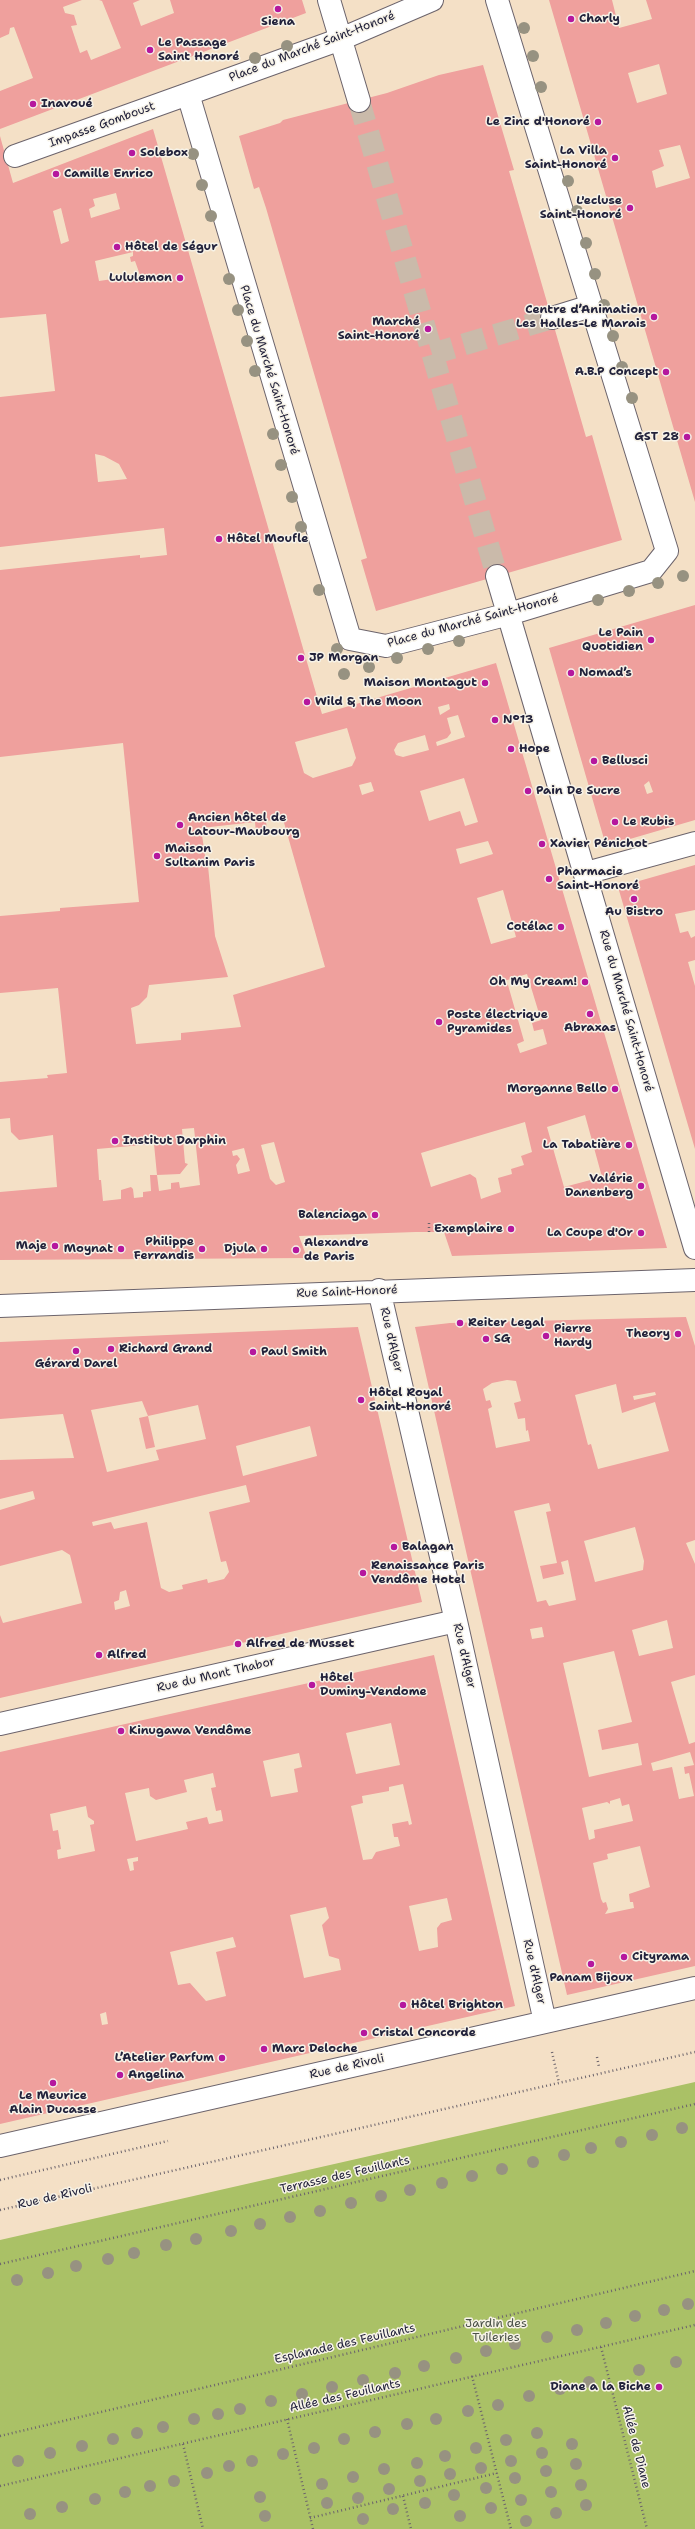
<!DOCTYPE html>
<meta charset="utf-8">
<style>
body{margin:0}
canvas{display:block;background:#f4e0c6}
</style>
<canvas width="695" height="2529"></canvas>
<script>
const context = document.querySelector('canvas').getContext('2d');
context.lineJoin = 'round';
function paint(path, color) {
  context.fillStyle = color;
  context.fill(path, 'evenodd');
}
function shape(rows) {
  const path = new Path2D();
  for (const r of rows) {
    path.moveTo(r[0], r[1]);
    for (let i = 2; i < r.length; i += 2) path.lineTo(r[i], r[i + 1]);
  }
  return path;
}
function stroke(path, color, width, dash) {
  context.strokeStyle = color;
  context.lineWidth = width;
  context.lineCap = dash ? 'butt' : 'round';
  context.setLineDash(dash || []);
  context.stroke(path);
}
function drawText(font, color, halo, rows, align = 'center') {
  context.font = font + ' "Shantell Sans",sans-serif';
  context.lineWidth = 3;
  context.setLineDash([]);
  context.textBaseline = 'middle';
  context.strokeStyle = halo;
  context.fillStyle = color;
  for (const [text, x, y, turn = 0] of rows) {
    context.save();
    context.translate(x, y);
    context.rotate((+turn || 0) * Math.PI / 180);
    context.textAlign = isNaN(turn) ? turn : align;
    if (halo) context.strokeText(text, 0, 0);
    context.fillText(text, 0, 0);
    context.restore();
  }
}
const green = shape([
 [695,2082,695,2529,0,2529,0,2240]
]);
const building = shape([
 [0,0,82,0,63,7,65,13,74,15,77,25,71,26,80,53,87,50,91,60,121,48,102,1,99,0,140,0,133,3,141,26,174,13,170,0,302,0,306,13,0,129,0,91,33,78,14,27,10,28,9,34,0,38],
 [549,0,612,0,619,28,652,19,646,0,695,0,695,502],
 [659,64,667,94,637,103,628,73],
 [680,145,690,178,656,188,652,171,664,166,659,150],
 [483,65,514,170,509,171,586,437,592,435,622,540,376,611,361,560,367,558,340,463,266,208,259,187,254,189,239,136,280,123,283,120,387,93,439,75],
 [153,129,322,714,496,663,667,1248,452,1256,444,1232,416,1232,299,1236,307,1258,0,1260,0,1192,57,1187,53,1135,19,1140,11,1132,10,1118,0,1119,0,1082,48,1078,47,1075,67,1073,58,988,0,993,0,916,60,911,60,908,139,902,123,743,0,757,0,570,140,555,140,558,167,555,164,528,0,547,0,397,55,391,46,314,0,318,0,136,13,183],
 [116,193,120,209,91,218,89,209,95,206,93,199],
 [61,208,69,241,61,244,53,211],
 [133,252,133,256,130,257,131,262,135,261,140,275,99,281,95,261],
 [95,454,104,456,119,464,127,479,98,482],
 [449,704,450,709,440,715,438,707],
 [458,715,465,737,437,746,436,742,447,738,451,733,447,718],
 [347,728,356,758,352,766,313,778,304,773,295,742],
 [425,735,429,750,403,757,396,755,394,750,398,743],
 [464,778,478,822,465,826,460,811,429,821,420,791],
 [371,782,374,791,362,795,359,785],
 [283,819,325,967,233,995,241,1027,181,1033,181,1040,136,1044,131,1008,139,1005,147,997,149,985,228,977,215,936,207,856,205,856,201,828,255,822,256,832,267,831,266,821],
 [488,841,493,854,460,864,456,849],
 [503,890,516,937,491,944,477,898],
 [527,974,541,1020,532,1023,534,1031,543,1029,547,1044,520,1053,517,1044,524,1041,508,985,504,981],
 [585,1115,602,1177,564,1187,547,1127],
 [525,1122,532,1152,521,1156,524,1165,511,1169,512,1174,498,1178,501,1192,481,1199,476,1178,470,1174,431,1187,421,1153],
 [194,1128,200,1185,180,1188,179,1182,171,1183,171,1189,159,1191,157,1175,150,1175,151,1191,143,1192,143,1197,134,1198,133,1189,131,1187,121,1190,121,1199,103,1201,101,1180,99,1180,97,1149,154,1144,157,1175,180,1174,188,1164,185,1163,182,1129],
 [274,1142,285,1182,276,1185,270,1179,261,1145],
 [244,1148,250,1171,238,1174,236,1165,240,1159,237,1155,233,1156,232,1151],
 [695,605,695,820,606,846,549,648],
 [649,781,653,792,647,794,644,785],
 [695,865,695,910,675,914,680,933,688,931,691,938,695,936,695,960,688,962,695,986,695,1149,618,887],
 [686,1317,695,1346,695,1540,686,1543,695,1564,695,1675,671,1682,689,1744,695,1742,695,1966,567,1995,415,1327,450,1323],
 [507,1380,516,1381,521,1401,514,1403,518,1419,525,1418,526,1431,528,1430,530,1441,496,1448,488,1409,492,1407,490,1400,486,1401,483,1389,492,1383],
 [616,1384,622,1413,655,1402,669,1451,598,1469,591,1444,588,1445,575,1395],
 [655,1392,656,1395,634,1400,633,1396],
 [549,1503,551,1511,546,1512,557,1563,540,1566,543,1579,564,1574,561,1562,568,1560,576,1600,549,1606,546,1600,537,1602,514,1511],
 [635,1527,644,1561,643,1570,595,1582,584,1541],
 [667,1620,673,1648,639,1656,632,1630],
 [542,1627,544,1637,532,1639,530,1629],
 [614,1651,632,1722,598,1730,602,1750,638,1743,642,1765,589,1777,563,1663],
 [690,1752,694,1765,684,1767,685,1774,689,1773,694,1796,679,1799,672,1767,653,1771,651,1763],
 [620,1798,622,1806,629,1804,633,1821,594,1830,595,1838,589,1840,582,1808,607,1802,610,1804,610,1801],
 [640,1846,650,1887,629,1894,630,1902,633,1902,634,1908,605,1914,608,1909,606,1902,603,1903,601,1899,593,1863,608,1859,607,1854],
 [358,1327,422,1602,0,1698,0,1615,3,1623,82,1603,70,1555,62,1550,0,1566,0,1510,35,1499,33,1491,0,1499,0,1460,74,1458,63,1414,0,1419,0,1342],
 [142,1401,148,1416,198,1405,206,1439,156,1450,159,1460,107,1472,91,1410],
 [310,1426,317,1456,243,1476,236,1446],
 [246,1485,250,1502,209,1512,221,1562,226,1561,229,1572,224,1579,208,1583,207,1579,182,1585,183,1589,169,1592,161,1588,147,1522,114,1529,111,1522,93,1526,92,1522],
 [126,1590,130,1606,115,1610,114,1602,119,1600,120,1592],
 [148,1416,155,1447,146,1449,139,1418],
 [434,1655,515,2006,0,2124,0,1752],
 [391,1723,400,1765,356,1774,346,1733],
 [299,1753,302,1767,294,1769,298,1792,271,1797,263,1761],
 [213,1773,216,1787,211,1788,216,1811,221,1810,223,1821,209,1824,207,1817,186,1822,188,1829,136,1841,125,1793,149,1788,150,1796,156,1800,179,1794,187,1792,184,1780],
 [403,1784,412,1824,409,1825,408,1821,392,1824,394,1837,398,1837,400,1846,376,1852,372,1859,363,1860,351,1806,363,1803,362,1796,389,1791,389,1787],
 [86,1806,88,1817,94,1821,94,1824,90,1825,95,1851,58,1859,57,1850,61,1849,58,1830,53,1831,50,1814],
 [138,1857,138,1861,133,1862,134,1870,130,1871,127,1859],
 [447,1898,452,1920,441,1923,437,1928,438,1947,419,1951,409,1906],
 [326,1907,329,1918,322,1925,329,1956,339,1959,341,1970,304,1978,290,1915],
 [233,1937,236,1947,216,1952,226,1996,206,2001,190,1983,178,1985,170,1952],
 [106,2012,108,2024,102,2025,100,2014]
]);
const minorTunnel = shape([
 [359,101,497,576],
 [432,354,552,318]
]);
const path = shape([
 [429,1223,429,1233],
 [552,2052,559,2083],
 [597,2057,599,2067],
 [0,2180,168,2141],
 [0,2210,695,2052],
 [0,2264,695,2104],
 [601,2347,647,2529],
 [472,2376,511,2529],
 [287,2419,313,2529],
 [0,2436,695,2271],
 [183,2444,203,2529],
 [0,2486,695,2325],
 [403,2496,411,2529],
 [310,2518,497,2473]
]);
const minor = shape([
 [329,0,359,101],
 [432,0,341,39,188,94,350,639,386,646,509,614,651,571,667,551,497,0],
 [15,156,188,94],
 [552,318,591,306],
 [497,576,695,1248],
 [586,873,695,843],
 [379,1290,456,1621,545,2022],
 [0,1306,695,1280],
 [0,1724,456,1621],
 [0,2146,695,1988]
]);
const trees = [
 [524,28],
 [287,46],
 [533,56],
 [255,58],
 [541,87],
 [193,154],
 [568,181],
 [202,185],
 [577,211],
 [211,216],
 [586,243],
 [595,274],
 [229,279],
 [604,305],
 [238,310],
 [613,336],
 [247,341],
 [622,367],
 [255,371],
 [632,398],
 [273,434],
 [281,465],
 [292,497],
 [301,527],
 [683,576],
 [658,583],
 [319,590],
 [629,591],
 [598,600],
 [459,641],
 [337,649],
 [428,649],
 [397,658],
 [369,667],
 [344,674],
 [682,2128],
 [652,2135],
 [621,2142],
 [591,2148],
 [564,2155],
 [533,2162],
 [502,2169],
 [472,2176],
 [442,2183],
 [410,2190],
 [381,2196],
 [351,2203],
 [320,2211],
 [290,2217],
 [260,2224],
 [231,2231],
 [196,2239],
 [166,2245],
 [134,2253],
 [108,2259],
 [76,2266],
 [48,2273],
 [17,2280],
 [688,2304],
 [664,2310],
 [635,2316],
 [606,2323],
 [577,2330],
 [547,2337],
 [515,2344],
 [486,2351],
 [456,2358],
 [676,2362],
 [424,2366],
 [639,2370],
 [395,2373],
 [363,2380],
 [589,2382],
 [332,2387],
 [560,2389],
 [302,2394],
 [529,2396],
 [271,2401],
 [498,2405],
 [240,2409],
 [468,2411],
 [218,2414],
 [194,2419],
 [436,2419],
 [407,2424],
 [163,2427],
 [375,2432],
 [137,2433],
 [537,2433],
 [113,2439],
 [344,2439],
 [506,2440],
 [572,2444],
 [82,2446],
 [314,2448],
 [476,2448],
 [50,2453],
 [542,2453],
 [283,2454],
 [445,2456],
 [18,2461],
 [252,2461],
 [511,2461],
 [417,2463],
 [576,2464],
 [229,2466],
 [481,2468],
 [384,2469],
 [546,2471],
 [207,2473],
 [450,2474],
 [353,2477],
 [515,2478],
 [174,2481],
 [420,2481],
 [322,2484],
 [581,2485],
 [150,2486],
 [486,2488],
 [389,2489],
 [125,2492],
 [551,2492],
 [454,2495],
 [260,2497],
 [358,2498],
 [95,2499],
 [521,2500],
 [327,2503],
 [425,2503],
 [586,2505],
 [62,2507],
 [491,2508],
 [393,2509],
 [556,2513],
 [30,2514],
 [265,2516],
 [460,2516],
 [363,2519],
 [526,2521]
];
const markers = [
 [278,9,4,"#b5179e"],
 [571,19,4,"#b5179e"],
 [150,50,4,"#b5179e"],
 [33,104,4,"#b5179e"],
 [598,122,4,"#b5179e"],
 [132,153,4,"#b5179e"],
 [615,158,4,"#b5179e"],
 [56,174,4,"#b5179e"],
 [630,208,4,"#b5179e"],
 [117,247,4,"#b5179e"],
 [180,278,4,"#b5179e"],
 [654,317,4,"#b5179e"],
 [428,329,4,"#b5179e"],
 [666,372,4,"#b5179e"],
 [687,437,4,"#b5179e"],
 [219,539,4,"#b5179e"],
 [651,640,4,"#b5179e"],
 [301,658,4,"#b5179e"],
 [571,673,4,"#b5179e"],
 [485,683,4,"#b5179e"],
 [307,702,4,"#b5179e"],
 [495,720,4,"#b5179e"],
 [511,749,4,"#b5179e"],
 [594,761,4,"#b5179e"],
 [528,791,4,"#b5179e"],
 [615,822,4,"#b5179e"],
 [180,825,4,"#b5179e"],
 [542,844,4,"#b5179e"],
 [157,856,4,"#b5179e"],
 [549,879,4,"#b5179e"],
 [634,899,4,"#b5179e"],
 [561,927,4,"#b5179e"],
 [585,982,4,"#b5179e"],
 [590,1014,4,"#b5179e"],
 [439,1022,4,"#b5179e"],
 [615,1089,4,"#b5179e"],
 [115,1141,4,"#b5179e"],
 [629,1145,4,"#b5179e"],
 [641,1186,4,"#b5179e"],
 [375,1215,4,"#b5179e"],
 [511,1229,4,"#b5179e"],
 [641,1233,4,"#b5179e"],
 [55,1246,4,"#b5179e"],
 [121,1249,4,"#b5179e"],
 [202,1249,4,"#b5179e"],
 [264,1249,4,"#b5179e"],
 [296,1250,4,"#b5179e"],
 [460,1323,4,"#b5179e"],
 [678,1334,4,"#b5179e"],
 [546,1336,4,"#b5179e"],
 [486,1339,4,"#b5179e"],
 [111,1349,4,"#b5179e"],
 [76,1351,4,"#b5179e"],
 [253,1352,4,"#b5179e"],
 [361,1400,4,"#b5179e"],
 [394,1547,4,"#b5179e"],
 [363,1573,4,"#b5179e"],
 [238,1644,4,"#b5179e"],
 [99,1655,4,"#b5179e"],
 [312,1685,4,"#b5179e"],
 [121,1731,4,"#b5179e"],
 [624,1957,4,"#b5179e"],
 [591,1964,4,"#b5179e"],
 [403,2005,4,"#b5179e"],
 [364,2033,4,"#b5179e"],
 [264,2049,4,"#b5179e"],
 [222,2058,4,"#b5179e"],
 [120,2075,4,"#b5179e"],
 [53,2083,4,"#b5179e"],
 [659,2387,4,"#b5179e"]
];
const poiNames = [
 ["Charly",579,19],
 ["Siena",278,22,"center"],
 ["Le Passage",158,43],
 ["Saint Honoré",158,57],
 ["Inavoué",41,104],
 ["Le Zinc d'Honoré",590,122,"right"],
 ["La Villa",607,151,"right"],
 ["Saint-Honoré",607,165,"right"],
 ["Solebox",140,153],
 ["Camille Enrico",64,174],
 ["L'ecluse",622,201,"right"],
 ["Saint-Honoré",622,215,"right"],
 ["Hôtel de Ségur",125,247],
 ["Lululemon",172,278,"right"],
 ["Centre d’Animation",646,310,"right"],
 ["Les Halles-Le Marais",646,324,"right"],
 ["Marché",420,322,"right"],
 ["Saint-Honoré",420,336,"right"],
 ["A.B.P Concept",658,372,"right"],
 ["GST 28",679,437,"right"],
 ["Hôtel Moufle",227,539],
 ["Le Pain",643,633,"right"],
 ["Quotidien",643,647,"right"],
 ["JP Morgan",309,658],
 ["Nomad’s",579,673],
 ["Maison Montagut",477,683,"right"],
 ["Wild & The Moon",315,702],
 ["N°13",503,720],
 ["Hope",519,749],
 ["Bellusci",602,761],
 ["Pain De Sucre",536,791],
 ["Ancien hôtel de",188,818],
 ["Latour-Maubourg",188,832],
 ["Le Rubis",623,822],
 ["Xavier Pénichot",550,844],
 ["Maison",165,849],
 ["Sultanim Paris",165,863],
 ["Pharmacie",557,872],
 ["Saint-Honoré",557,886],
 ["Au Bistro",634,912,"center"],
 ["Cotélac",553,927,"right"],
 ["Oh My Cream!",577,982,"right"],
 ["Poste électrique",447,1015],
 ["Pyramides",447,1029],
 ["Abraxas",590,1028,"center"],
 ["Morganne Bello",607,1089,"right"],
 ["Institut Darphin",123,1141],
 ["La Tabatière",621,1145,"right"],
 ["Valérie",633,1179,"right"],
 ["Danenberg",633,1193,"right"],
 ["Balenciaga",367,1215,"right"],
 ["Exemplaire",503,1229,"right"],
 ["La Coupe d'Or",633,1233,"right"],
 ["Philippe",194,1242,"right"],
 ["Ferrandis",194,1256,"right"],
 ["Alexandre",304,1243],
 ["de Paris",304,1257],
 ["Maje",47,1246,"right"],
 ["Moynat",113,1249,"right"],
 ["Djula",256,1249,"right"],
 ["Reiter Legal",468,1323],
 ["Pierre",554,1329],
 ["Hardy",554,1343],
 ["Theory",670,1334,"right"],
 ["SG",494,1339],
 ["Richard Grand",119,1349],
 ["Paul Smith",261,1352],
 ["Gérard Darel",76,1364,"center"],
 ["Hôtel Royal",369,1393],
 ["Saint-Honoré",369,1407],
 ["Balagan",402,1547],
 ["Renaissance Paris",371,1566],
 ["Vendôme Hotel",371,1580],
 ["Alfred de Musset",246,1644],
 ["Alfred",107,1655],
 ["Hôtel",320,1678],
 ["Duminy-Vendome",320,1692],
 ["Kinugawa Vendôme",129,1731],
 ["Cityrama",632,1957],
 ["Panam Bijoux",591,1978,"center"],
 ["Hôtel Brighton",411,2005],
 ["Cristal Concorde",372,2033],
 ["Marc Deloche",272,2049],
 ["L’Atelier Parfum",214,2058,"right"],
 ["Angelina",128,2075],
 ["Le Meurice",53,2096,"center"],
 ["Alain Ducasse",53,2110,"center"],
 ["Diane a la Biche",651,2387,"right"]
];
const streetNames = [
 ["Place du Marché Saint-Honoré",312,47,-21],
 ["Impasse Gomboust",102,125,-20],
 ["Place du Marché Saint-Honoré",269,370,73],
 ["Place du Marché Saint-Honoré",473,621,-15],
 ["Rue du Marché Saint-Honoré",626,1011,74],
 ["Rue Saint-Honoré",347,1292,-2],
 ["Rue d'Alger",391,1340,77],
 ["Rue d'Alger",464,1656,77],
 ["Rue du Mont Thabor",216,1675,-13],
 ["Rue d'Alger",534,1972,77],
 ["Rue de Rivoli",347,2067,-13],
 ["Terrasse des Feuillants",345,2175,-13],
 ["Rue de Rivoli",55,2197,-13],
 ["Esplanade des Feuillants",345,2344,-13],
 ["Allée des Feuillants",345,2396,-13],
 ["Allée de Diane",636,2447,76]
];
const parkNames = [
 ["Jardin des",496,2324],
 ["Tuileries",496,2338]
];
paint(green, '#aac166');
paint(building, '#efa09d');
stroke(minorTunnel, '#cabaaa', 22, [22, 11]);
stroke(minor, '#6c646c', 24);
stroke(path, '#6c646c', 2.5, [1, 3]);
stroke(minor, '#fff', 22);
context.fillStyle = '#979281';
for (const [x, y] of trees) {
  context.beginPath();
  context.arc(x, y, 6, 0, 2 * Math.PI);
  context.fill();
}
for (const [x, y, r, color] of markers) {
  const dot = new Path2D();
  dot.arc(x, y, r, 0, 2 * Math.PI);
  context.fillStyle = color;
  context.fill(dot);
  stroke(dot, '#f7f3e8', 1.5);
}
drawText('bold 12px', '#22223b', '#f7f3e8', poiNames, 'left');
drawText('12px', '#22223b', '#f7f3e8', streetNames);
drawText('12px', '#4b5248', '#f7f3e8', parkNames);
</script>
